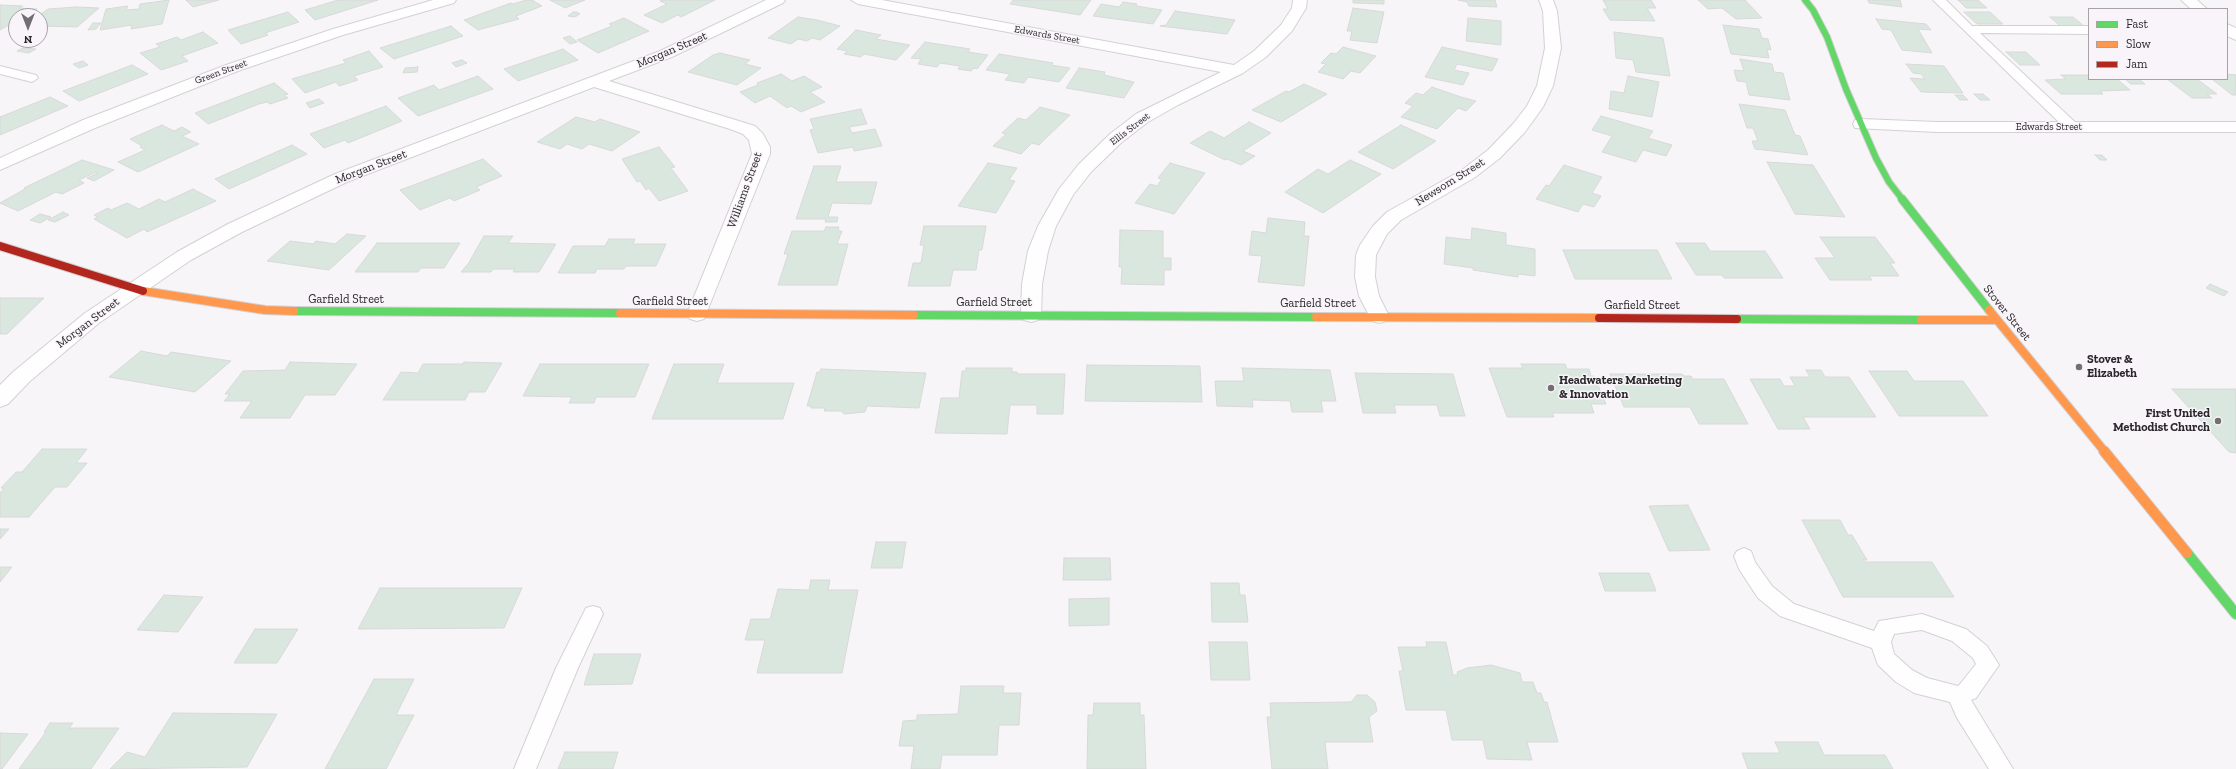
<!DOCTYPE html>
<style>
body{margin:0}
#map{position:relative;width:2236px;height:769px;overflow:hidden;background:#f8f5f9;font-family:"Zilla Slab",serif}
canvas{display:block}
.legend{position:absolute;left:2088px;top:8px;width:140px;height:72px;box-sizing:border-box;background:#f9f4fa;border:1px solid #a6a2a6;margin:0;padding:5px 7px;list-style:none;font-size:12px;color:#292729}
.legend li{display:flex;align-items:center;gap:8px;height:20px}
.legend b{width:20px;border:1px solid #a6a2a6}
.north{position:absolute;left:8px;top:8px;width:40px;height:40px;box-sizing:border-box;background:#f9f4fa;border:1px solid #a6a2a6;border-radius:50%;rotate:180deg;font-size:11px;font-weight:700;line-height:16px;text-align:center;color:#292729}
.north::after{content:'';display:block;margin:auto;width:14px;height:18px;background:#716f72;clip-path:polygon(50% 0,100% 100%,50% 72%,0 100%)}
</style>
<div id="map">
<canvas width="2236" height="769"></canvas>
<ul class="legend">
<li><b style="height:5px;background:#63d668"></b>Fast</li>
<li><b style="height:5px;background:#ff974d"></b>Slow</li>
<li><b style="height:5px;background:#b3261e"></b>Jam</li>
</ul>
<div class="north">N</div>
</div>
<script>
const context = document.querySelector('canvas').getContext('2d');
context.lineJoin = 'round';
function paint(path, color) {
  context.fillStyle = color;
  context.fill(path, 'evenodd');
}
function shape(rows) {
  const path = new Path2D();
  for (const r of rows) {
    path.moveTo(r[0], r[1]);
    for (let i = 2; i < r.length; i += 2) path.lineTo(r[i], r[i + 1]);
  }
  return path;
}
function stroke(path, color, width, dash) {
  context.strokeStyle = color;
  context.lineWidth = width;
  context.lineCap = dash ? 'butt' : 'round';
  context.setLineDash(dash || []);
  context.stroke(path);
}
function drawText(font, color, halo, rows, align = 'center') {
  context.font = font + ' "Zilla Slab",serif';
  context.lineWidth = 3;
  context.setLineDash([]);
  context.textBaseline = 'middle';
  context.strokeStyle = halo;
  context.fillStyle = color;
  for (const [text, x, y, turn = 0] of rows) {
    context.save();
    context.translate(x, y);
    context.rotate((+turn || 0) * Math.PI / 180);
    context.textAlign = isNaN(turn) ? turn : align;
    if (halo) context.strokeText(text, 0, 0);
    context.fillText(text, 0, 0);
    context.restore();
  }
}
const building = shape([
 [169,0,162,24,131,29,132,25,100,30,106,9,128,6,126,10,139,9,140,4,169,0],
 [186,0,219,0,193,7,186,0],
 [338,0,378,0,315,20,305,10,338,0],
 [526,0,532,0,542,6,516,16,519,19,478,30,464,20,511,3,513,4,526,0],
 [550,0,585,0,565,8,550,0],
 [662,0,715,0,681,17,678,15,662,23,644,15,667,4,660,1,662,0],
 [1013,0,1091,0,1080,15,1010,4,1013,0],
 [1353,0,1384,0,1384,4,1353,3,1353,0],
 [1458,0,1495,0,1497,7,1469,6,1467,2,1458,0],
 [1603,0,1651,0,1656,8,1647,8,1655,21,1610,20,1603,9,1608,9,1603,0],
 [1698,0,1745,0,1762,18,1736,19,1722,8,1708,9,1698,0],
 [1868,0,1900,0,1902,7,1869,3,1868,0],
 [1958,0,1978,0,1987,8,1966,8,1958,0],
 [1123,2,1137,4,1136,6,1162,10,1153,24,1093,16,1101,4,1119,7,1123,2],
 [0,5,23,6,19,8,37,9,25,16,16,16,16,21,0,30,0,5],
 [76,7,99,8,77,27,40,26,40,16,38,16,48,9,76,7],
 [1353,8,1384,12,1377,43,1350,40,1352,31,1347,31,1353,8],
 [1175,11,1235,20,1227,34,1160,26,1166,25,1175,11],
 [288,12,299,22,265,33,268,35,241,44,228,30,288,12],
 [573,12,577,12,580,14,575,17,568,16,573,12],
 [1964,12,1990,12,2003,24,1977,24,1964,12],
 [798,17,817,20,840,26,820,40,812,38,807,41,798,39,791,44,768,38,798,17],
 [2050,17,2073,17,2084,26,2060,26,2050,17],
 [624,18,649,31,598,53,577,40,612,26,609,24,624,18],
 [1468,18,1501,21,1501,45,1466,41,1468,18],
 [1876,19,1926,24,1931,30,1918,29,1932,53,1902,50,1891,30,1882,29,1876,19],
 [93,23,101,23,96,29,88,30,93,23],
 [1723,25,1759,29,1762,38,1768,39,1771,50,1767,49,1769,58,1731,54,1723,25],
 [451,26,463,36,394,59,380,48,451,26],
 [856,30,881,35,876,39,910,45,896,60,864,54,861,57,844,54,847,51,837,49,856,30],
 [203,32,218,43,182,56,188,61,161,70,140,53,160,47,156,44,177,37,181,40,203,32],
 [1614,32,1663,38,1670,76,1636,72,1633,60,1616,58,1614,32],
 [570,36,577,42,570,44,563,38,570,36],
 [925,42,970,49,968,52,988,55,977,69,974,68,971,71,958,69,960,66,940,63,937,67,918,64,921,59,911,58,925,42],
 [1343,47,1376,56,1360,73,1351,71,1343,79,1318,72,1326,64,1321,63,1331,53,1336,54,1343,47],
 [1442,47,1498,59,1492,71,1457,64,1454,70,1469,73,1463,85,1425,77,1442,47],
 [23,48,36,49,29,53,17,51,23,48],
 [563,49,578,60,518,81,504,69,563,49],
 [369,51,383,67,354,76,358,80,339,86,336,82,305,93,292,79,346,63,343,60,369,51],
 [2006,52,2026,52,2040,65,2020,65,2006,52],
 [720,53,750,60,745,64,761,68,737,85,688,72,713,55,720,53],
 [999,54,1053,63,1051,65,1070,68,1059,82,1028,77,1024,83,1005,80,1010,74,986,70,999,54],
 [1740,59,1772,64,1774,72,1783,73,1790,100,1749,95,1746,82,1737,81,1734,70,1744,71,1740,59],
 [462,60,467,63,456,67,452,63,462,60],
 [83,61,88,65,79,68,73,64,83,61],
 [1906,64,1944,66,1963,93,1921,92,1910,78,1925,79,1921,74,1913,73,1906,64],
 [132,65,148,74,79,101,63,91,132,65],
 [418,67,417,72,403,73,405,68,418,67],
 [1079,68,1105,72,1104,75,1134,82,1124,98,1066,88,1079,68],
 [781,74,792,81,804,76,822,87,810,92,825,102,801,112,791,106,787,108,770,96,755,103,740,92,758,85,757,83,781,74],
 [2227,74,2236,75,2236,95,2232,95,2212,79,2227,79,2227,74],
 [2061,75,2089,75,2089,79,2117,79,2130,90,2100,91,2103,94,2061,94,2045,80,2066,79,2061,75],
 [478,76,493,89,418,116,398,98,434,85,439,90,478,76],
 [1628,76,1659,82,1652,117,1609,109,1611,91,1624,93,1628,76],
 [2125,79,2139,79,2145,84,2131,84,2125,79],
 [2167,79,2197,79,2217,94,2207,94,2212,98,2192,98,2167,79],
 [274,83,288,94,284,95,288,98,270,104,267,102,259,104,208,124,195,113,274,83],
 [1304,84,1327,94,1281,122,1252,110,1286,91,1289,92,1304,84],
 [1432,87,1461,97,1476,101,1466,111,1458,108,1437,129,1401,117,1413,106,1405,103,1416,93,1423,95,1432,87],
 [1974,94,1983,94,1990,100,1980,100,1974,94],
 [1955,95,1963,95,1968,100,1960,100,1955,95],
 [50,97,68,106,0,135,0,117,50,97],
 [319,99,324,103,310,108,306,103,319,99],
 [1739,104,1785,110,1795,135,1800,136,1808,155,1755,149,1752,141,1758,141,1753,128,1747,128,1739,104],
 [386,106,402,121,348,143,345,140,324,148,310,134,386,106],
 [1040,107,1070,115,1039,145,1032,143,1021,154,993,146,1006,134,1002,133,1018,118,1026,120,1040,107],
 [861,109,867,124,849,127,852,133,875,129,882,146,854,151,853,147,818,153,810,130,814,129,810,119,861,109],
 [1601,116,1653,131,1648,138,1672,145,1666,156,1643,150,1636,162,1602,152,1612,136,1592,130,1601,116],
 [576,117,595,122,600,119,640,132,612,151,589,144,582,149,567,144,560,149,537,142,576,117],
 [1249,122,1271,133,1243,151,1255,156,1241,165,1227,159,1225,160,1190,143,1210,131,1224,138,1249,122],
 [162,125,174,131,182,127,191,132,182,136,199,144,138,172,118,162,145,150,140,147,142,146,130,139,162,125],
 [1401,125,1436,141,1393,169,1358,152,1401,125],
 [292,145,307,154,229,189,215,179,292,145],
 [659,147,675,167,671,168,688,191,659,201,649,188,646,190,640,181,637,182,622,159,659,147],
 [2095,155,2102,155,2107,160,2100,160,2095,155],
 [483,159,502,176,476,187,480,190,454,201,450,198,420,210,400,190,483,159],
 [82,160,114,170,94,181,87,178,98,173,96,172,79,180,84,183,62,194,56,192,18,211,0,203,25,189,24,188,82,160],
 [1350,160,1381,174,1323,213,1285,192,1318,169,1328,174,1350,160],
 [1767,162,1813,165,1845,217,1795,214,1767,162],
 [988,163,1017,168,1009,180,1015,181,996,213,958,206,988,163],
 [1170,163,1205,173,1174,214,1135,203,1150,184,1157,186,1162,179,1158,178,1170,163],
 [1564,165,1602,177,1592,193,1601,196,1594,207,1583,204,1578,212,1536,199,1546,185,1549,186,1564,165],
 [814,166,841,166,836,182,877,182,871,204,832,203,828,217,838,217,837,222,825,222,826,219,796,219,814,166],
 [193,189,216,201,147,232,144,229,127,238,94,219,98,217,94,215,108,208,111,210,127,203,139,209,159,199,165,202,193,189],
 [63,212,69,215,55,222,48,220,63,212],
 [40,214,51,217,40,223,30,220,40,214],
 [1268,218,1305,222,1304,236,1309,236,1304,286,1258,282,1262,256,1249,255,1252,231,1266,233,1268,218],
 [924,226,986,226,982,250,979,250,976,270,953,270,950,286,908,286,913,263,921,263,924,245,920,245,924,226],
 [826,227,839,227,838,231,842,231,837,244,848,244,837,285,778,285,788,254,784,254,792,231,824,231,826,227],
 [1472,228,1506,233,1506,245,1535,249,1535,276,1518,274,1518,277,1473,270,1473,268,1444,264,1446,237,1471,240,1472,228],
 [1120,230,1163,231,1163,258,1171,258,1171,270,1164,270,1164,285,1121,284,1122,267,1119,267,1120,230],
 [347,234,366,236,329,270,267,261,290,241,313,244,316,241,335,244,347,234],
 [484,236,513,236,508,243,556,244,539,272,513,272,515,269,493,269,491,272,461,272,468,264,484,236],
 [1820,237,1875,237,1895,263,1890,263,1899,276,1869,276,1872,280,1830,280,1815,258,1835,258,1820,237],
 [609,239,635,239,633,244,666,244,656,266,626,266,624,269,597,269,595,273,558,273,573,246,605,246,609,239],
 [377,243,460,243,444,268,421,268,418,272,355,272,377,243],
 [1676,243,1705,243,1710,251,1765,251,1783,278,1724,278,1722,275,1696,275,1676,243],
 [1563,250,1657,250,1672,279,1575,279,1563,250],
 [2210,284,2228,292,2224,296,2206,288,2210,284],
 [0,298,44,298,7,334,0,334,0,298],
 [141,351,167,356,171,352,231,361,195,392,109,377,141,351],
 [290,362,357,364,335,395,305,395,290,418,240,418,252,401,224,401,230,394,225,394,243,371,285,370,290,362],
 [464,362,502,363,485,392,469,392,465,400,383,400,401,372,418,373,423,364,463,364,464,362],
 [540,364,649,364,635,397,596,397,594,403,569,403,572,397,523,396,540,364],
 [674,364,724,364,717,383,794,383,783,419,652,419,674,364],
 [1521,364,1565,364,1567,369,1589,369,1591,376,1594,376,1606,404,1591,404,1594,413,1552,413,1554,417,1507,417,1489,368,1523,368,1521,364],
 [1087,365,1200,366,1202,402,1085,401,1087,365],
 [966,368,1012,368,1012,372,1017,372,1017,374,1065,374,1063,414,1037,414,1037,405,1010,405,1007,434,935,433,941,398,959,398,962,371,966,371,966,368],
 [1242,368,1330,370,1336,401,1321,401,1323,412,1292,412,1290,401,1252,400,1253,407,1217,406,1215,381,1244,381,1242,368],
 [821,369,926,373,919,408,867,406,865,412,844,414,841,411,824,411,825,408,811,408,811,406,807,406,817,372,820,372,821,369],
 [1806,370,1821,370,1825,377,1849,377,1876,417,1803,417,1810,429,1778,429,1750,379,1780,379,1784,386,1795,386,1790,377,1810,377,1806,370],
 [1869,371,1907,371,1914,381,1963,381,1988,416,1899,416,1869,371],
 [1355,373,1453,374,1465,416,1440,416,1437,405,1394,405,1396,413,1363,413,1355,373],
 [1610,374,1682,374,1684,376,1691,376,1692,379,1724,379,1748,424,1699,424,1690,407,1624,407,1610,374],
 [2172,389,2236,389,2236,453,2229,452,2172,389],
 [42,449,87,449,76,463,87,463,67,487,55,487,29,517,0,517,0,493,4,488,1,488,16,472,22,472,42,449],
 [1688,505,1710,550,1669,551,1649,506,1688,505],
 [1802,520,1840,520,1848,535,1852,535,1867,560,1862,560,1863,562,1932,562,1954,597,1843,597,1802,520],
 [0,529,9,529,0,539,0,529],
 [876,542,906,542,902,568,871,568,876,542],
 [1064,558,1110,558,1111,580,1063,580,1064,558],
 [0,567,12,567,0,582,0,567],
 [1599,573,1649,573,1656,591,1605,591,1599,573],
 [811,580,830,580,828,590,858,590,842,673,757,673,765,640,745,640,751,619,770,619,778,589,809,590,811,580],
 [1211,583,1239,583,1240,595,1245,595,1248,622,1212,622,1211,583],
 [380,588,522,588,504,628,358,629,380,588],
 [164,595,203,597,178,632,137,630,164,595],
 [1109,598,1109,625,1069,626,1069,599,1109,598],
 [255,629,298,629,277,663,234,663,255,629],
 [1209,642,1247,642,1250,680,1211,680,1209,642],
 [1426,642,1446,642,1453,675,1458,675,1457,672,1467,668,1491,665,1520,673,1522,682,1533,682,1537,693,1541,693,1544,702,1547,702,1558,742,1527,742,1532,760,1487,759,1483,740,1452,740,1446,710,1406,710,1399,671,1403,671,1398,647,1427,647,1426,642],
 [594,654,641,654,632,684,584,685,594,654],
 [374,679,414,679,396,715,414,715,386,769,325,769,374,679],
 [961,686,1004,686,1003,693,1021,693,1019,725,999,725,997,755,942,755,940,769,911,769,914,746,899,746,903,721,917,720,917,715,958,714,961,686],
 [1357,695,1367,695,1375,702,1377,711,1369,717,1373,742,1325,742,1328,769,1272,769,1267,717,1271,717,1270,703,1351,702,1357,695],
 [1094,703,1140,703,1140,715,1144,715,1146,769,1087,769,1088,715,1093,715,1094,703],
 [173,713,277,714,247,767,110,769,127,752,145,757,173,713],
 [50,723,73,723,69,728,119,728,91,769,19,769,46,732,44,732,50,723],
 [0,733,28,734,2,769,0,769,0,733],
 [1775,742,1818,742,1824,755,1885,755,1893,769,1748,769,1742,753,1780,753,1775,742],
 [565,752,618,752,613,769,558,769,565,752]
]);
const lane = shape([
 [1933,0,1946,0,1972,26,2089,26,2089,34,1980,33,2077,124,2079,127,2077,130,2067,130,1933,0],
 [0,66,36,75,38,78,32,82,0,74,0,66],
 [1744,548,1751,551,1755,562,1772,586,1794,604,1874,631,1879,621,1922,614,1966,629,1987,646,1999,665,1976,698,1971,700,2013,769,1989,769,1957,718,1950,702,1914,693,1896,682,1878,665,1872,648,1780,616,1758,598,1739,569,1734,556,1737,551,1744,548],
 [1922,630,1952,641,1973,658,1976,664,1960,684,1958,686,1927,678,1912,670,1894,654,1891,642,1894,634,1922,630],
 [593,606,600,608,603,614,578,668,536,769,514,769,556,668,586,608,593,606]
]);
const street = shape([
 [433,0,456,0,454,3,343,35,238,71,95,128,0,170,0,158,83,120,226,65,333,29,433,0],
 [766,0,785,0,783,3,672,57,609,81,755,126,763,134,770,147,770,154,704,319,697,321,690,319,687,314,752,154,749,140,743,134,730,129,594,87,347,182,242,232,191,260,99,323,29,382,8,404,0,407,0,385,13,372,85,313,177,252,228,224,335,174,660,51,766,0],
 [851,0,882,0,1234,65,1254,51,1281,25,1292,8,1293,0,1307,0,1306,8,1292,31,1266,57,1243,73,1178,105,1148,122,1122,142,1091,172,1073,195,1056,226,1048,251,1042,284,1041,315,1038,320,1031,322,1024,320,1021,315,1022,284,1028,251,1038,226,1059,189,1079,164,1110,134,1136,114,1221,72,858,4,851,0],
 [1539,0,1553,0,1557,11,1561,48,1553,86,1543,107,1525,132,1500,158,1474,178,1401,220,1387,234,1376,255,1375,277,1379,296,1389,316,1386,321,1379,323,1372,321,1359,296,1355,277,1356,255,1360,245,1373,226,1387,212,1462,170,1488,150,1513,124,1527,106,1537,86,1545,48,1543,11,1539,0],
 [2181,0,2197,0,2207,9,2191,9,2181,0],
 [2227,24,2236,28,2236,40,2227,36,2227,24],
 [1861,119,1937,122,2236,122,2236,132,1937,132,1855,128,1853,124,1855,120,1861,119]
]);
const fastFar2 = shape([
 [1805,0,1813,10,1827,37,1846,89,1876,158,1889,182,1903,200]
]);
const fastFar1 = shape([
 [1902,199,1989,310],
 [294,311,620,313],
 [914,315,1316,317],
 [1737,319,1921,320]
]);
const fast = shape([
 [2187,553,2236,614]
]);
const slowFar1 = shape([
 [143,291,265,310,294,311],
 [1989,310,2105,452],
 [620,313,914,315],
 [1316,317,1599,318],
 [1921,320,1997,320]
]);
const slow = shape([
 [2104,451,2187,553]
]);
const jam = shape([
 [0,246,143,291],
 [1599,318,1737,319]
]);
const markers = [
 [2079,367,4,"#716f72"],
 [1551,388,4,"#716f72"],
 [2218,421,4,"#716f72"]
];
const farStreetnames = [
 ["Edwards Street",1047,35,10],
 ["Green Street",221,72,-20],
 ["Edwards Street",2049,127],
 ["Ellis Street",1130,129,-37]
];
const streetNames = [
 ["Morgan Street",672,50,-23],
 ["Morgan Street",371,167,-21],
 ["Newsom Street",1450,182,-32],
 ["Williams Street",745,190,-70],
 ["Garfield Street",346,300],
 ["Garfield Street",670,302],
 ["Garfield Street",994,303],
 ["Garfield Street",1318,304],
 ["Garfield Street",1642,306],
 ["Stover Street",2007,313,51],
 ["Morgan Street",88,323,-37]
];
const poiNames = [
 ["Stover &",2087,360],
 ["Elizabeth",2087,374],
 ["Headwaters Marketing",1559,381],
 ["& Innovation",1559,395],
 ["First United",2210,414,"right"],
 ["Methodist Church",2210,428,"right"]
];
paint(building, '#dae7df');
stroke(building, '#d9d8d9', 1);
stroke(lane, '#d3d1d4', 2);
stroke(street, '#d3d1d4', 2);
stroke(fastFar2, '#d3d1d4', 8);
stroke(fastFar1, '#d3d1d4', 10);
stroke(fast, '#d3d1d4', 12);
stroke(slowFar1, '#d3d1d4', 10);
stroke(slow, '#d3d1d4', 12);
stroke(jam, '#d3d1d4', 10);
paint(lane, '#fefefe');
paint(street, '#fefefe');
stroke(fastFar2, '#63d668', 6);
stroke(fastFar1, '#63d668', 8);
stroke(fast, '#63d668', 10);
stroke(slowFar1, '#ff974d', 8);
stroke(slow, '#ff974d', 10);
stroke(jam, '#b3261e', 8);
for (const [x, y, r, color] of markers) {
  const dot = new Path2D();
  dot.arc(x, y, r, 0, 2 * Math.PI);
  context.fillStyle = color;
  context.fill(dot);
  stroke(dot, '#f9f4fa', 1.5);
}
drawText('10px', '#292729', '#f9f4fa', farStreetnames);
drawText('12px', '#292729', '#f9f4fa', streetNames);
drawText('bold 12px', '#292729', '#f9f4fa', poiNames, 'left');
</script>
